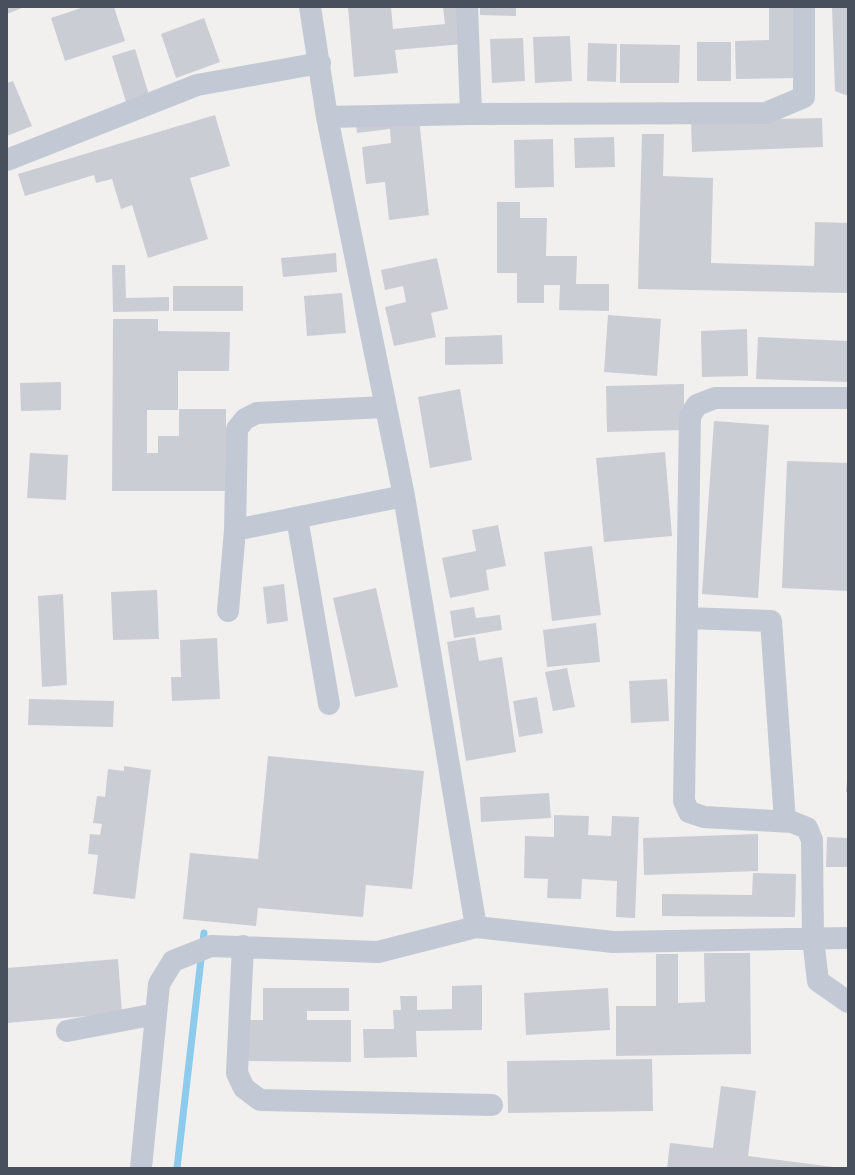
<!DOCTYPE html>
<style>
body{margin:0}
#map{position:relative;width:855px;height:1175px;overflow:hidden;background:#f2efef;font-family:Signika,sans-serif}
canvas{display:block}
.frame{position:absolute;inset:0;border:8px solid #47505c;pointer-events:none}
</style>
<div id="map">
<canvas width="855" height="1175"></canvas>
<div class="frame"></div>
</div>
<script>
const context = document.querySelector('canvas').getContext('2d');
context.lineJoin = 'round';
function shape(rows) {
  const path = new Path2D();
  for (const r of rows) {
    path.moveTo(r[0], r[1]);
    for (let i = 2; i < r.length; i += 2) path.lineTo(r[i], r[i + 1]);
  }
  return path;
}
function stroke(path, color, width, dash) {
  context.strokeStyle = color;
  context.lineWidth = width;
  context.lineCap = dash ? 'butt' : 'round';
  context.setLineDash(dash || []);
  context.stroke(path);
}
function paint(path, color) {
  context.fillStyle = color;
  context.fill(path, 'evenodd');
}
const stream = shape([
 [177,1168,204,933]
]);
const building = shape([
 [7,7,24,7,7,14],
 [84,7,114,7,125,41,65,61,51,18],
 [348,7,391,7,393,29,445,24,443,7,461,7,464,44,395,50,398,73,354,77],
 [480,7,516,7,516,16,480,15],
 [769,7,798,7,799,78,736,79,735,41,769,40],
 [832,7,848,7,848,96,835,91],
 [204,18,220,62,176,78,161,34],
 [570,36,572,81,535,83,533,37],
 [523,38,525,81,492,83,490,39],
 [697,42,731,42,731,81,697,81],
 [588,43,617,44,616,82,587,81],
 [620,44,680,45,679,83,620,83],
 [135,49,149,95,126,102,112,56],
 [13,81,32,126,7,136,7,83],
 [215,115,230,166,190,178,208,239,148,258,132,205,121,209,112,179,96,183,94,175,25,196,18,174],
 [419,118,429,215,389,220,385,182,366,184,362,147,391,143,390,129,357,133,356,125],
 [822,118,823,147,692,152,691,121],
 [642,134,664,134,663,176,713,178,711,263,814,266,815,222,848,223,848,293,638,289],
 [614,137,615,167,575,168,574,138],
 [553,139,554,187,515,188,514,140],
 [497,202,520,202,520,218,547,218,546,256,577,256,576,284,609,284,609,311,559,310,560,285,544,285,544,303,517,303,517,273,497,273],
 [336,253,337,272,283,277,281,258],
 [437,258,448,309,431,313,436,337,394,346,385,307,406,302,403,286,385,290,381,270],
 [112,265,125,265,126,298,169,297,169,311,113,312],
 [173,286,243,286,243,311,173,311],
 [342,293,346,333,307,336,304,296],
 [608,315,661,319,657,376,604,372],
 [113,319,158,319,158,331,230,332,229,371,178,371,178,410,147,410,147,453,158,453,158,436,179,436,179,409,226,409,226,491,112,491],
 [747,329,748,376,702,377,701,331],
 [502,335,503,364,445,365,445,337],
 [758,337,848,341,848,382,756,379],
 [61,382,61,410,21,411,20,383],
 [684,384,684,430,607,432,606,386],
 [460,389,472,460,430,468,418,397],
 [714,421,769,425,758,598,702,594],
 [665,452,672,536,604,542,596,458],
 [30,453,68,455,66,500,27,498],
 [787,461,848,463,848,591,782,588],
 [498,525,506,566,486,570,489,590,450,598,442,558,476,551,472,530],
 [592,546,601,615,552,621,544,552],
 [284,584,288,621,267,624,263,587],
 [376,588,398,687,355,697,333,598],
 [157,590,159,639,113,640,111,592],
 [63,594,67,685,42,687,38,596],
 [474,607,476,618,500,615,502,630,454,638,450,611],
 [596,623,600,662,547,667,543,630],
 [475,637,479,661,502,657,516,752,466,761,447,642],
 [217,638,220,699,172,701,171,677,181,677,180,640],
 [567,668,575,707,553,711,545,672],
 [667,679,669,721,631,723,629,681],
 [537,697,543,733,519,737,513,701],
 [29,699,114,701,113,727,28,725],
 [268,756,424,771,412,889,366,885,363,917,258,908,256,926,183,919,190,853,258,859],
 [124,766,151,770,135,899,93,894,98,855,88,854,90,834,100,835,102,824,93,823,97,796,105,797,108,769,124,771],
 [847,781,848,781,848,792,846,792],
 [549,793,551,818,481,822,480,797],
 [554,815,589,816,588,835,611,836,612,816,639,817,635,918,616,917,617,881,582,879,581,899,547,898,548,879,524,878,525,836,554,837],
 [758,834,758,871,644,875,643,838],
 [827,837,848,838,848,867,826,867],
 [753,873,796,874,795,917,662,916,662,894,752,895],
 [704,953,750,953,751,1054,616,1056,616,1006,656,1006,656,954,678,954,678,1003,705,1002],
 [118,959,122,1013,7,1023,7,968],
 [482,985,482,1030,416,1031,417,1057,364,1058,363,1029,394,1029,393,1010,401,1010,400,996,417,996,417,1010,452,1009,452,986],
 [263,988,349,988,349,1011,307,1011,307,1020,351,1020,351,1062,247,1061,247,1020,263,1020],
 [608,988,610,1030,526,1035,524,993],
 [652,1059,653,1111,508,1113,507,1061],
 [721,1086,756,1091,748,1156,841,1168,667,1168,670,1143,713,1148]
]);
const minor = shape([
 [310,7,327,117,404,496,476,927,613,942,848,938],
 [467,7,471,114],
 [327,117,471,114,766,113,804,97,804,7],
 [7,160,197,85,320,63],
 [848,398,715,398,697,405,690,416,684,801,689,812,704,817,792,822,807,828,812,840,813,939,818,981,848,1002],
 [297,518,329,704],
 [235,530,404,496],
 [228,611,235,530,237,429,245,419,257,413,386,407],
 [687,618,771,621,785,821],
 [243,946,237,1073,244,1088,260,1100,492,1105],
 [67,1031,156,1014],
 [141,1168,159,984,173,961,211,946,378,952,476,927]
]);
stroke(stream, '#8ccbeb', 7);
paint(building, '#cbcdd5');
stroke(minor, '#c3c9d4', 22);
</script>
